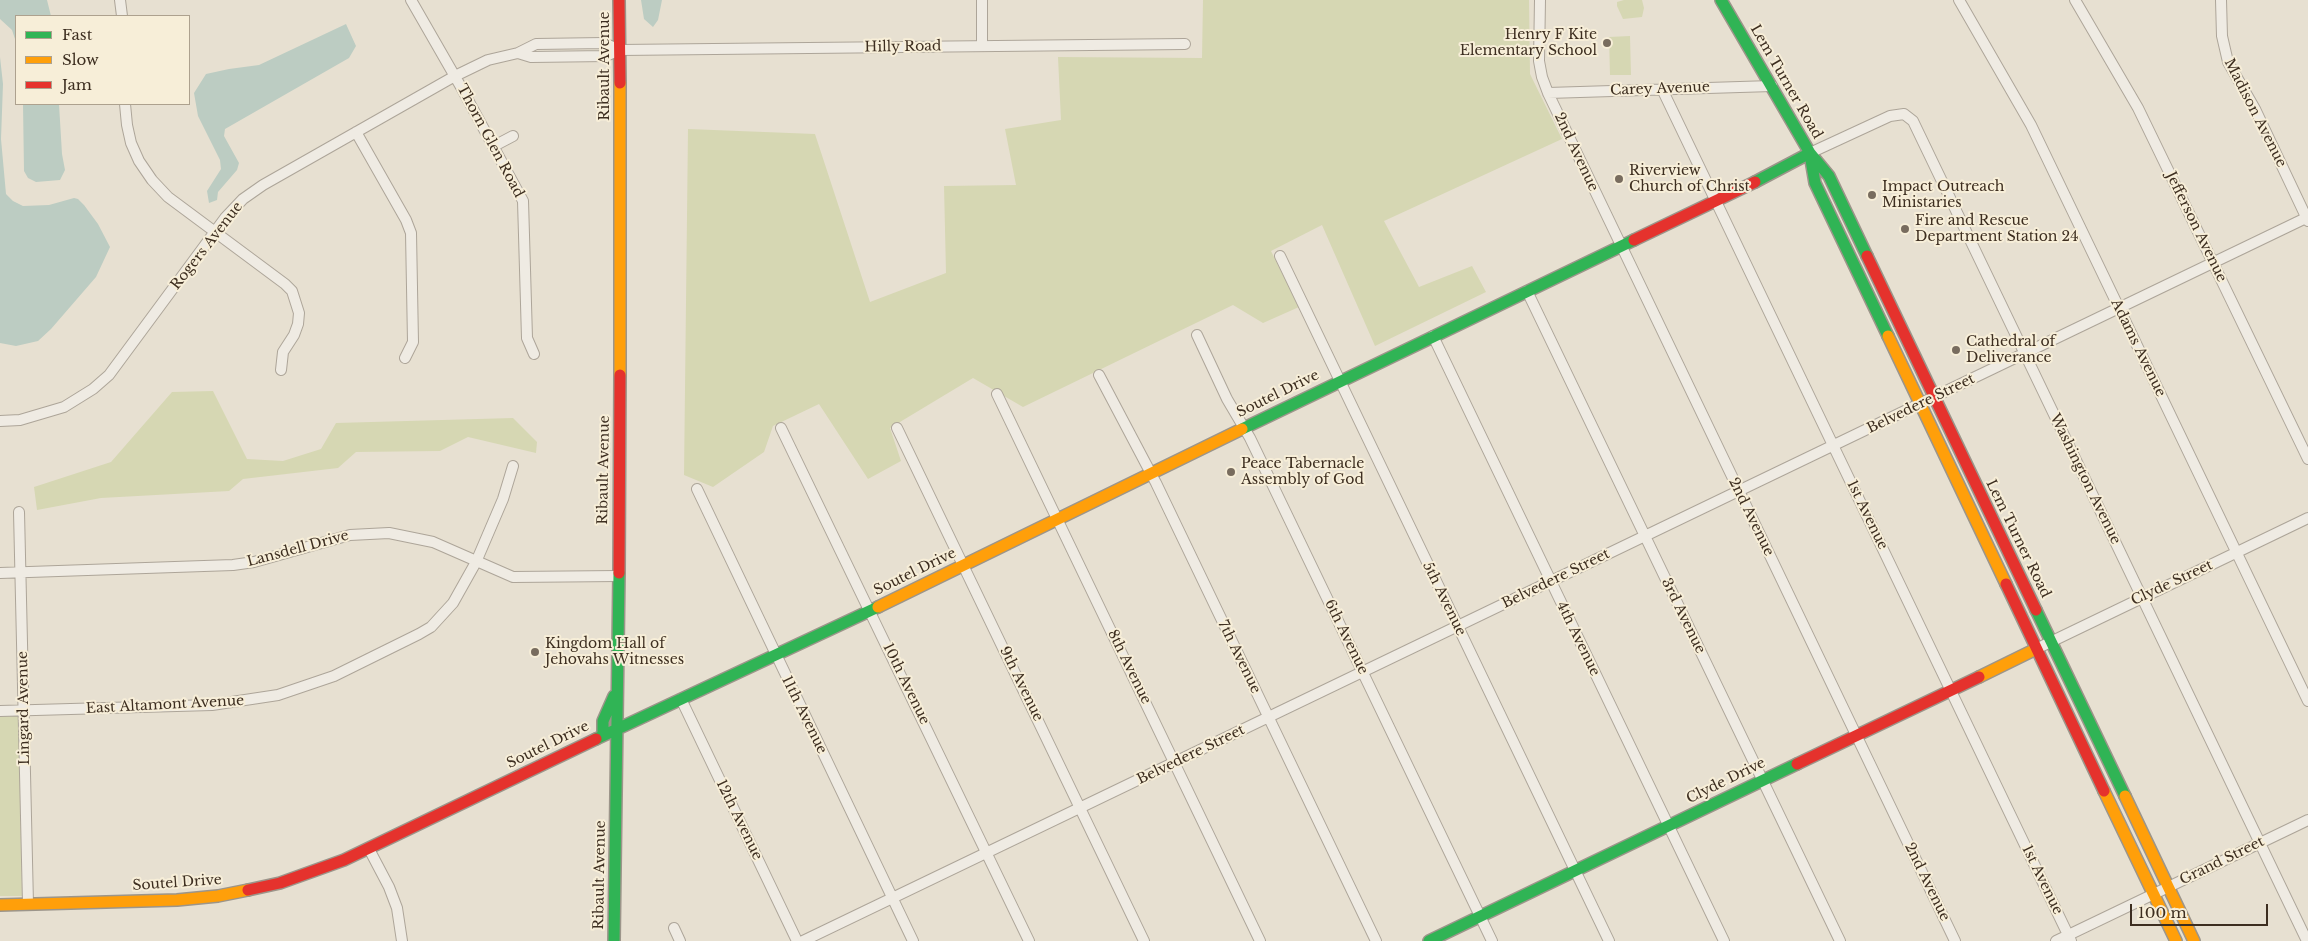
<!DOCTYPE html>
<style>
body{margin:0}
#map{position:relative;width:2308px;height:941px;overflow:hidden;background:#e7e0d1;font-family:"Libre Baskerville",serif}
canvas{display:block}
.legend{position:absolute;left:15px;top:15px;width:175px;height:90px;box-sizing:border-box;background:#f7eed8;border:1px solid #ada18e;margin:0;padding:6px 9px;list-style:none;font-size:15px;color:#3d2e20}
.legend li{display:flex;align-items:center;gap:10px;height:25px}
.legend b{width:25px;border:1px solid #ada18e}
.scale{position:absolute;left:2130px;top:904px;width:138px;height:22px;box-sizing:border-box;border:2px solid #3d2e20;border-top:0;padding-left:6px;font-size:15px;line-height:18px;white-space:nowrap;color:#3d2e20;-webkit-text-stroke:4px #f7eed8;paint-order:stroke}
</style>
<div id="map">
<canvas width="2308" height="941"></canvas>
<ul class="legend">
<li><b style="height:6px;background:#30b455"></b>Fast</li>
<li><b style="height:6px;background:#ff9f0a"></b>Slow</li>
<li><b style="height:6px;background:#e5322d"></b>Jam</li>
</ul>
<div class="scale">100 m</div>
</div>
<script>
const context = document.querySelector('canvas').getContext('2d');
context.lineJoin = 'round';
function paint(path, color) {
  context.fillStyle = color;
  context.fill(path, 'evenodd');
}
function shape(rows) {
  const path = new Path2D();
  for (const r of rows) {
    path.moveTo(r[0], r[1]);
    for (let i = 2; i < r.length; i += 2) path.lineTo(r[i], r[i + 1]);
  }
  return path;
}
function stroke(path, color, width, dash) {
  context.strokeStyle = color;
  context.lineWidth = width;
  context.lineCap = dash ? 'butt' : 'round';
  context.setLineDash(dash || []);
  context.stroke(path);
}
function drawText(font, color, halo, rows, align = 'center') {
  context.font = font + ' "Libre Baskerville",serif';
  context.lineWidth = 4;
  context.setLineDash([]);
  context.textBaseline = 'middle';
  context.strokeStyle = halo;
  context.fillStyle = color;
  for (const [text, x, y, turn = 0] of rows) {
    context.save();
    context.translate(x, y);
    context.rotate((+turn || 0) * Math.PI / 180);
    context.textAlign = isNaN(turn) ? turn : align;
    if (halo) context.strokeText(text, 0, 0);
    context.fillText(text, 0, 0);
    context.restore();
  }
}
const green = shape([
 [1203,0,1529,0,1530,74,1562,139,1384,221,1419,287,1472,266,1486,292,1375,346,1322,225,1271,251,1299,307,1263,323,1233,305,1023,407,973,378,890,428,901,461,868,479,819,404,773,426,764,452,713,487,684,475,688,129,815,134,870,302,946,273,944,186,1016,185,1005,129,1061,120,1058,57,1202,58],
 [1624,0,1642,0,1644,8,1642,17,1623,19,1617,6,1617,2],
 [1630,36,1631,75,1610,75,1609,37],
 [213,391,247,459,283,461,321,449,336,423,513,418,537,442,536,453,468,437,440,451,356,452,338,468,243,479,229,491,101,498,37,510,34,487,111,462,172,392],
 [0,716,19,716,22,896,0,896]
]);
const water = shape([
 [0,0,47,0,51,16,16,16,16,42,12,30,0,19],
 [641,0,662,0,658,20,653,27,644,19],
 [346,24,356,46,349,58,225,129,224,136,239,163,237,170,218,192,217,200,209,203,207,191,221,169,220,160,198,116,194,93,206,74,229,69,259,65],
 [0,57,3,84,1,139,6,194,13,201,23,206,49,205,74,198,78,199,84,205,98,224,110,247,96,277,51,329,38,341,16,346,0,343],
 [23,104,59,104,62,154,65,170,60,180,36,182,28,178,24,171]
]);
const street = shape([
 [120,0,122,16],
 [411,0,461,87,523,201,527,338,534,354],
 [982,0,982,46],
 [1540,0,1539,61,1542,77,1548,93,1955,941],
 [1959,0,2031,125,2308,701],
 [2075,0,2138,108,2308,459],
 [2221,0,2222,36,2228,62,2255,109,2308,221],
 [518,53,531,57,606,56,620,50,1185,44],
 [1662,89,2071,941],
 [1548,93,1772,86],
 [125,104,127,125,131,143,139,161,152,180,168,197,285,284,292,291,299,313,298,324,294,335,283,352,281,370],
 [356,132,406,220,411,233,413,342,405,358],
 [494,146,513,136],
 [1810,153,1890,116,1904,114,1913,121,2307,941],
 [1280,256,1609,941],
 [1527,291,1840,941],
 [1197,335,1227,399,1250,438,1492,941],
 [1433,336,1724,941],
 [1099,375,1156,483,1376,941],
 [997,394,1260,941],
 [0,421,20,420,64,407,93,389,109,375,225,218,243,199,263,185,455,76,488,60,518,53,536,44,604,43,620,50],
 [781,428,1029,941],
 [897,428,1144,941],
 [697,489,913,941],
 [19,512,28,904],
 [0,573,233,565,254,562,350,535,389,533,433,542,513,577,618,576],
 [2036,649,2308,518],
 [681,699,797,941],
 [0,711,212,705,278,695,334,676,419,634,431,627,453,603,476,562,503,499,513,466],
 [369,849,389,887,397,908,402,941],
 [674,928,680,941],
 [803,941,2308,217],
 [2056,941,2308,820]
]);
const fast = shape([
 [1721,0,1810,153,1829,176,1867,256],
 [1810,154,1815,183,1888,336],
 [1755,182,1810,153],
 [1242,429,1634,240],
 [2036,610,2125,796],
 [603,735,603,721,614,696],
 [596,739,878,607],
 [614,941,619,573],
 [1429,941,1797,764]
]);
const slow = shape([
 [620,83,620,375],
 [1888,336,2006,584],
 [878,607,1242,429],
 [1979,677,2036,649],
 [2104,791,2176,941],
 [2125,796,2194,941],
 [0,905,177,900,218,896,248,890]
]);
const jam = shape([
 [619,0,620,83],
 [1634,240,1755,182],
 [1867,256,2036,610],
 [619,573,620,375],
 [2006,584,2104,791],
 [1797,764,1979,677],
 [248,890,280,883,344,860,596,739]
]);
const markers = [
 [1607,43,5,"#786c5e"],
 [1619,179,5,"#786c5e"],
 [1872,195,5,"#786c5e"],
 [1905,229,5,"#786c5e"],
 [1956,350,5,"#786c5e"],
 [1231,472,5,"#786c5e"],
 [535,652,5,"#786c5e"]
];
const poiNames = [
 ["Henry F Kite",1597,35,"right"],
 ["Elementary School",1597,51,"right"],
 ["Riverview",1629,171],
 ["Church of Christ",1629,187],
 ["Impact Outreach",1882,187],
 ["Ministaries",1882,203],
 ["Fire and Rescue",1915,221],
 ["Department Station 24",1915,237],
 ["Cathedral of",1966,342],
 ["Deliverance",1966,358],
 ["Peace Tabernacle",1241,464],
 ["Assembly of God",1241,480],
 ["Kingdom Hall of",545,644],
 ["Jehovahs Witnesses",545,660]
];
const streetNames = [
 ["Hilly Road",903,47,-1],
 ["Ribault Avenue",605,66,-90],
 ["Lem Turner Road",1786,82,60],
 ["Carey Avenue",1660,89,-2],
 ["Madison Avenue",2255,113,63],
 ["Thorn Glen Road",490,141,62],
 ["2nd Avenue",1576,152,65],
 ["Jefferson Avenue",2196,227,64],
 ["Rogers Avenue",207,246,-52],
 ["Adams Avenue",2138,348,64],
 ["Soutel Drive",1278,394,-26],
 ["Belvedere Street",1921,404,-26],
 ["Ribault Avenue",604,470,-89],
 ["Washington Avenue",2085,479,64],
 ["1st Avenue",1867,515,64],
 ["2nd Avenue",1751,517,64],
 ["Lem Turner Road",2018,539,64],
 ["Lansdell Drive",298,549,-15],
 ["Soutel Drive",915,572,-26],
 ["Belvedere Street",1556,579,-26],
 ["Clyde Street",2172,583,-25],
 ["5th Avenue",1444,599,64],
 ["3rd Avenue",1683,616,64],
 ["6th Avenue",1346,637,64],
 ["4th Avenue",1578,639,64],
 ["7th Avenue",1239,657,64],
 ["8th Avenue",1129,667,64],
 ["10th Avenue",906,684,64],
 ["9th Avenue",1021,684,64],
 ["East Altamont Avenue",165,705,-3],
 ["Lingard Avenue",24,708,-91],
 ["11th Avenue",804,715,64],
 ["Soutel Drive",548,745,-26],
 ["Belvedere Street",1191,755,-26],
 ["Clyde Drive",1726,781,-26],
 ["12th Avenue",739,820,64],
 ["Grand Street",2222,861,-26],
 ["Ribault Avenue",600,875,-89],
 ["1st Avenue",2042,880,64],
 ["2nd Avenue",1927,882,64],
 ["Soutel Drive",177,883,-4]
];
paint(green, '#d6d7b3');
paint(water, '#bcccc2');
stroke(street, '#ada599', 12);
stroke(fast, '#9c958a', 14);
stroke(slow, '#9c958a', 14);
stroke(jam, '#9c958a', 14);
stroke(street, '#efebe3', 10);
stroke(fast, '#30b455', 11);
stroke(slow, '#ff9f0a', 11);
stroke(jam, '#e5322d', 11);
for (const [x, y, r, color] of markers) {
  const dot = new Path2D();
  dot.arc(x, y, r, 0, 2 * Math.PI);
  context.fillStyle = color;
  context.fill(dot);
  stroke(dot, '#f7eed8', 2);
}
drawText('14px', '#3d2e20', '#f7eed8', poiNames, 'left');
drawText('14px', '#3d2e20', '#f7eed8', streetNames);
</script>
